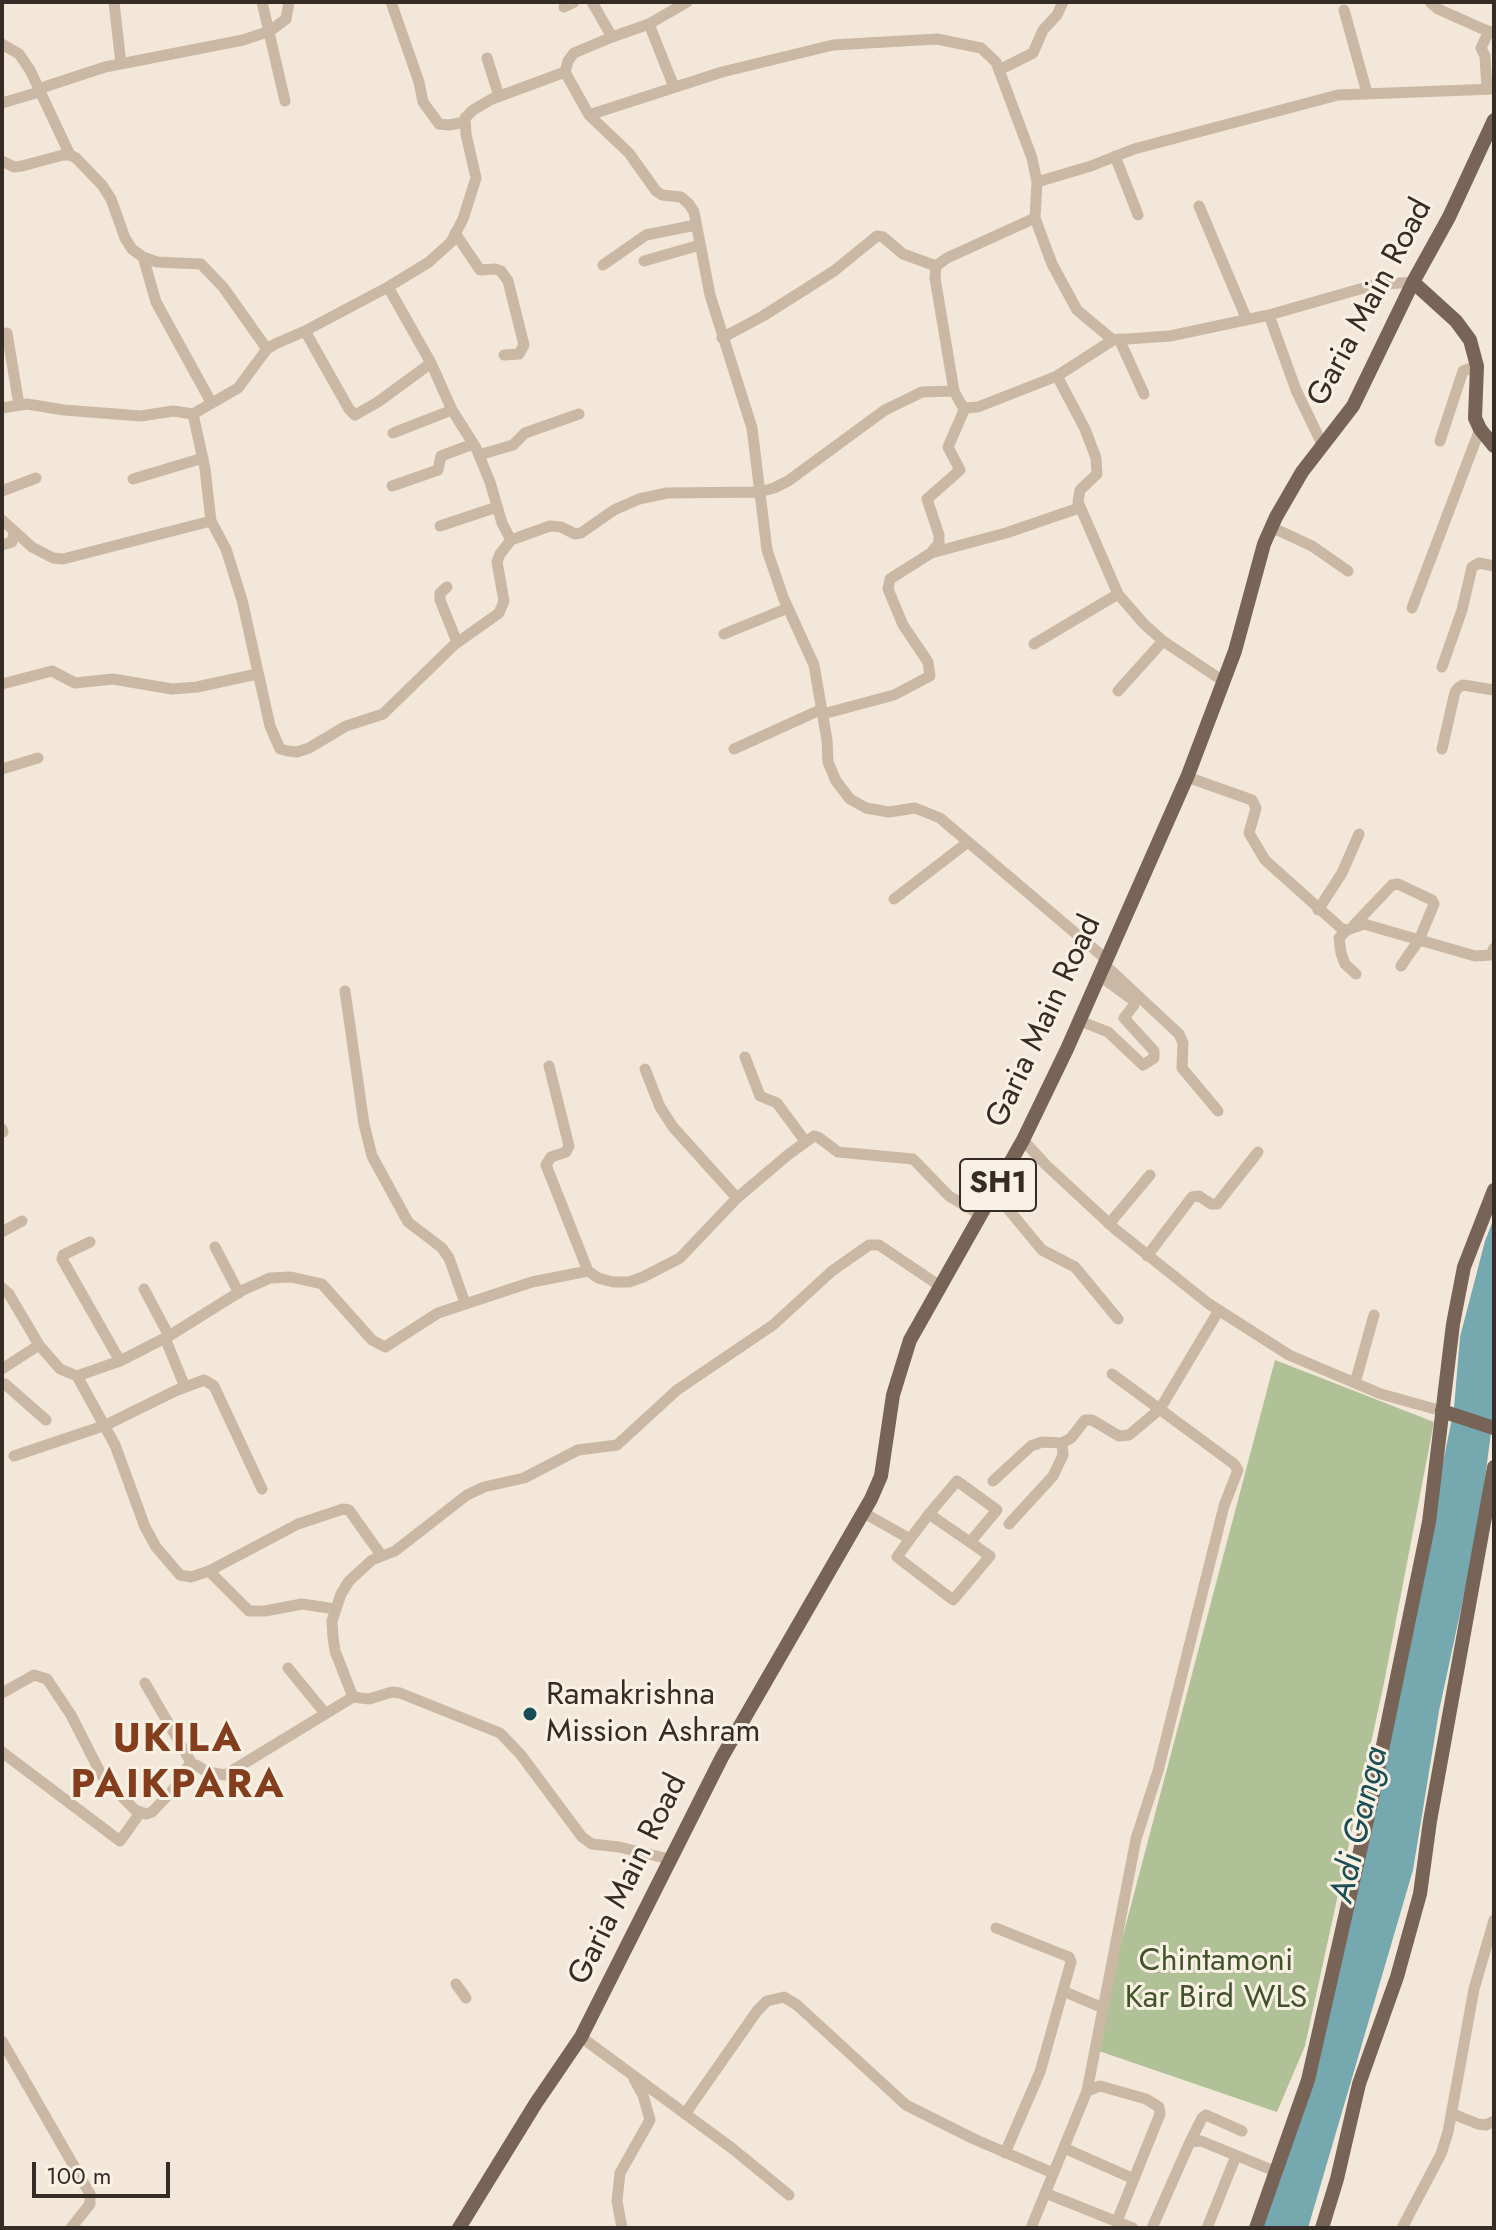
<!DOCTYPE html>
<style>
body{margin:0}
#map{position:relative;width:1496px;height:2230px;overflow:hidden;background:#f2e7d8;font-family:Jost,sans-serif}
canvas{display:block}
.frame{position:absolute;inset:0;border:4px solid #352c26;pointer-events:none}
.scale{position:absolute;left:32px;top:2162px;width:138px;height:36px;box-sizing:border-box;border:4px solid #352c26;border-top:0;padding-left:10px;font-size:24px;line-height:28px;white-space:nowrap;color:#352c26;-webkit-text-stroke:6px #f9f1e4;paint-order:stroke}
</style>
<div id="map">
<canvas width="1496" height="2230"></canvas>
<div class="frame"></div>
<div class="scale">100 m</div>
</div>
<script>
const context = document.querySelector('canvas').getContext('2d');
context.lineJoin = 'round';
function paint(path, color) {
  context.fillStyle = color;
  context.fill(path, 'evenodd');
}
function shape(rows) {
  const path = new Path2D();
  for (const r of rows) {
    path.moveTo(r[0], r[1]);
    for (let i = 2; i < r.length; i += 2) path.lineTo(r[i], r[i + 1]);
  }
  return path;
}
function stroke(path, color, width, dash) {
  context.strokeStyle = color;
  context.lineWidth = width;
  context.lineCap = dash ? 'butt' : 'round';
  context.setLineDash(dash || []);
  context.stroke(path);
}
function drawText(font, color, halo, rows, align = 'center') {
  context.font = font + ' Jost,sans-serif';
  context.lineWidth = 6;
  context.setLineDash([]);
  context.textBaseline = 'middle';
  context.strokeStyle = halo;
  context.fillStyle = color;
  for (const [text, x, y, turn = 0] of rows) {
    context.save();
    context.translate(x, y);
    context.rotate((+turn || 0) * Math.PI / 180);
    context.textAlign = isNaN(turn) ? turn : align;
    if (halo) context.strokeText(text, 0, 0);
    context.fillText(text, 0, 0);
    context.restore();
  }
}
const green = shape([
 [1275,1360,1434,1422,1384,1683,1305,2046,1277,2112,1093,2049]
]);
const water = shape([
 [1494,1218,1494,1409,1479,1525,1439,1711,1413,1870,1308,2228,1262,2228,1376,1797,1454,1408,1460,1337,1485,1241]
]);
const minor = shape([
 [114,2,121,64],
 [262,2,285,101],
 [391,2,419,82,423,102,439,124,449,125,465,122],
 [592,2,612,37,574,53,568,61,565,72,589,115,629,153,656,191,662,195,681,197,689,204,694,212,710,295,752,428,767,550,783,597,814,665,827,740,828,762,836,781,850,799,866,808,889,812,915,808,940,818,1107,960],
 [1430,2,1438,9,1494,34],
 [564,7,574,2],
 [1344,10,1367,93],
 [649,24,674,87],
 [612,37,649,24,687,2],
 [2,44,19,54,30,70,70,155],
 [487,58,499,96],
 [1001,69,1033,53,1043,30,1057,15,1063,2],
 [38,89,105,67,243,40,270,31,286,19,289,2],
 [1487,89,1485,56,1481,48,1489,31],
 [2,103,39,92],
 [589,115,722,72,833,45,937,39,981,48,996,62,1032,158,1037,182],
 [1115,156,1138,215],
 [2,161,14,167,22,166,63,155,70,155,76,158,102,185,111,199,125,238,132,249,143,257,157,262,201,264,223,287,267,349],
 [1199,206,1247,320],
 [1035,218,947,258,936,266,935,278,954,391,961,404,965,408,978,407,1057,376,1113,340],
 [455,233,480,270,495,269,501,271,508,281,524,345,519,354,504,355],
 [143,257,156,302,211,402],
 [644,261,700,245],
 [603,265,646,235,696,225],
 [1413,282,1374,285,1269,315,1170,336,1113,340,1077,310,1052,264,1035,218,1037,182,1091,166,1134,149,1338,95,1494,89],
 [388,287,305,331,275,344,267,349,238,388,193,414,205,469,211,521,226,549,242,600,270,726,280,749,288,751,297,752,309,748,346,726,383,714,454,645,499,613,504,601,497,562,500,554,511,540,550,526,561,527,575,534,581,533,614,510,639,499,667,493,759,492,774,488,788,481,885,410,922,392,954,391],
 [1269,315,1296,390,1323,446],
 [305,331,349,409,355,415,378,402,431,363],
 [7,333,19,405],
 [722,338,763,316,834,271,877,236,883,237,903,254,936,266],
 [1119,339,1144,394],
 [1057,376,1085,429,1096,458,1097,474,1080,490,1078,502,1118,594,1144,624,1163,641,1223,681],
 [2,408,27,404,64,410,141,416,173,411,193,414],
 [393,433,452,410],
 [1440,441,1463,371,1477,366],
 [479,455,513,445,525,433,579,414],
 [133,479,203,458],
 [392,486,438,470,441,456,473,444],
 [2,491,36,478],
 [2,520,32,547,53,558,63,559,211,521],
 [440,526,497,507],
 [1271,527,1312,546,1348,571],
 [511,540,502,523,490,482,476,448,452,410,431,363,388,287,429,262,451,242,463,219,476,178,466,134,465,118,473,110,492,99,565,72],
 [2,545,12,542,14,533],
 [931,553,939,543,939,535,927,499,960,470,948,447,965,408],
 [447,587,440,593,440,600,457,642],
 [1412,608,1480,429],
 [724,634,788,608],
 [1034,644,1118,594],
 [1442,667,1462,610,1472,567,1479,563,1494,566],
 [2,684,52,671,75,683,113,679,172,689,197,687,257,674],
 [1118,691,1163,641],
 [823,714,894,695,930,676,928,662,903,625,888,589,890,579,931,553,1006,533,1079,508],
 [734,749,822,709],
 [1442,749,1455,692,1458,688,1463,685,1494,690],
 [2,769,38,758],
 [1187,777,1252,800,1256,808,1249,833,1265,860,1342,929,1347,930,1364,924,1475,956,1491,955,1494,948],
 [894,899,968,842],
 [1318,910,1342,873,1359,834],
 [1354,925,1392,885,1398,884,1432,900,1434,904,1419,940,1401,966],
 [1347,930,1339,938,1341,953,1345,964,1356,974],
 [1104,964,1179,1034,1183,1043,1182,1068,1218,1111],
 [345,991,364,1124,372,1156,408,1222,442,1248,449,1258,465,1303],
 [1080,1021,1108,1032,1143,1065,1154,1058,1154,1051,1124,1018,1134,1005,1133,1000,1100,976],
 [745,1057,760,1096,777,1103,805,1141],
 [549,1066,569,1146,566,1152,551,1157,546,1165,588,1271],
 [645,1069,660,1107,673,1127,737,1198],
 [2,1129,3,1132],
 [1023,1140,1046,1165,1115,1229,1209,1304,1289,1355,1381,1394,1442,1411],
 [994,1192,1042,1250,1075,1267,1118,1319],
 [1109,1224,1150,1175],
 [2,1232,22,1221],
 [90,1242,63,1255,62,1259,120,1361],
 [215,1247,239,1293],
 [1147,1256,1192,1197,1199,1196,1211,1204,1217,1204,1258,1152],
 [2,1288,9,1294,39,1345,60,1369,77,1376,120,1361,169,1336,241,1291,270,1278,291,1277,322,1284,372,1340,385,1347,438,1313,532,1282,588,1271,598,1278,613,1282,629,1282,643,1277,680,1258,737,1198,789,1154,814,1136,818,1137,838,1152,913,1159,949,1196,981,1215],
 [144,1289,169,1336],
 [165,1338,185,1387],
 [2,1369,39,1345],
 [77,1376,115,1445,145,1527,156,1547,180,1575,191,1577,209,1571,298,1524,343,1509,349,1510,381,1555],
 [1355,1383,1374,1315],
 [5,1384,46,1420],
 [14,1456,106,1425,175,1391,204,1380,214,1386,262,1489],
 [993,1481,1031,1446,1042,1442,1062,1443,1071,1438,1085,1420,1092,1420,1119,1436,1129,1435,1160,1409,1219,1310],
 [864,1513,910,1539,897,1557,953,1600,990,1556,929,1514,957,1481,997,1510,971,1541],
 [1009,1524,1053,1476,1063,1455,1062,1443],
 [910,1539,929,1514],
 [209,1571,249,1611,265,1611,302,1604,335,1609],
 [288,1668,324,1712],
 [145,1683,192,1764],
 [2,1693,34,1675,47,1679,71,1715,102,1776,135,1810,146,1814,152,1812,172,1791,189,1765,196,1765,207,1772,225,1775,353,1697,335,1651,333,1637,332,1621,341,1594,349,1581,372,1560,395,1551,467,1495,484,1487,524,1478,578,1450,617,1445,677,1390,773,1325,832,1271,869,1245,879,1245,940,1286],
 [353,1697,369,1699,392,1692,400,1693,500,1733,521,1755,582,1837,592,1844,619,1847,669,1859],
 [2,1752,120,1841,140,1813],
 [996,1928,1069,1957,1071,1962,1040,2072,1005,2153],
 [456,1984,466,1998],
 [1063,1991,1103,2008],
 [581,2037,733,2149,789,2195],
 [2,2041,90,2194,90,2204,71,2228],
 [1087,2091,1136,1839,1158,1771,1224,1506,1238,1470,1234,1464,1112,1374],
 [685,2114,757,2011,767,2001,784,1997,797,2005,906,2105,974,2139,1053,2173],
 [1453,2114,1478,2124,1486,2125,1494,2121],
 [1190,2142,1202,2118,1206,2115,1242,2131],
 [1064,2148,1134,2179],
 [1045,2193,1133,2228],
 [622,2228,617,2201,620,2173,650,2120,643,2095,634,2079],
 [1031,2228,1087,2091,1100,2086,1146,2099,1159,2107,1160,2114,1117,2221],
 [1152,2228,1190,2142,1201,2141,1277,2172],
 [1207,2228,1236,2156],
 [1402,2228,1441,2154,1448,2132,1474,1989,1494,1920]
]);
const major = shape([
 [1413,282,1456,321,1470,340,1477,366,1475,418,1480,429,1494,446],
 [1442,1411,1494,1428],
 [459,2228,536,2103,581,2037,722,1757,871,1499,881,1476,893,1395,910,1340,1023,1140,1067,1049,1188,775,1235,651,1264,544,1276,517,1302,472,1353,406,1413,282,1449,217,1494,120],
 [1256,2228,1308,2080,1373,1794,1429,1522,1453,1324,1464,1267,1494,1190],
 [1322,2228,1337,2179,1359,2084,1397,1977,1420,1894,1430,1821,1494,1467]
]);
const markers = [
 [530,1714,8,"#1a4e57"]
];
const shields = [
 [998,1185,76]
];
const shieldNames = [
 ["SH1",998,1185]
];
const streetNames = [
 ["Garia Main Road",1371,303,-62],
 ["Garia Main Road",1045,1022,-65],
 ["Garia Main Road",629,1880,-64]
];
const poiNames = [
 ["Ramakrishna",546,1696],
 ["Mission Ashram",546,1733]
];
const parkNames = [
 ["Chintamoni",1216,1962],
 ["Kar Bird WLS",1216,1999]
];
const waterNames = [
 ["Adi Ganga",1361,1825,-77]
];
const districtNames = [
 ["UKILA",178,1741],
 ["PAIKPARA",178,1787]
];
paint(green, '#b0c198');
paint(water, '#76a8af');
stroke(minor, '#cab8a4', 11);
stroke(major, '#776456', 14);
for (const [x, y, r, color] of markers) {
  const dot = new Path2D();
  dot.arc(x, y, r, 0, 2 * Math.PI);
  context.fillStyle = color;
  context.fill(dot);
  stroke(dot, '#f9f1e4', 3);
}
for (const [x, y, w] of shields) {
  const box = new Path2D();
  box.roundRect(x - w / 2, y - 26, w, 52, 6);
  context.fillStyle = '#f9f1e4';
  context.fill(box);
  stroke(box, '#352c26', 2);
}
drawText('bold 30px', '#352c26', null, shieldNames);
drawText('32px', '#352c26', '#f9f1e4', streetNames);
drawText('32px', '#352c26', '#f9f1e4', poiNames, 'left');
drawText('32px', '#405329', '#f9f1e4', parkNames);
drawText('italic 34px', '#1a4e57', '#f9f1e4', waterNames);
context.letterSpacing = '2px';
drawText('bold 40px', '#853e1d', '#f9f1e4', districtNames);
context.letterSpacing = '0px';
</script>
